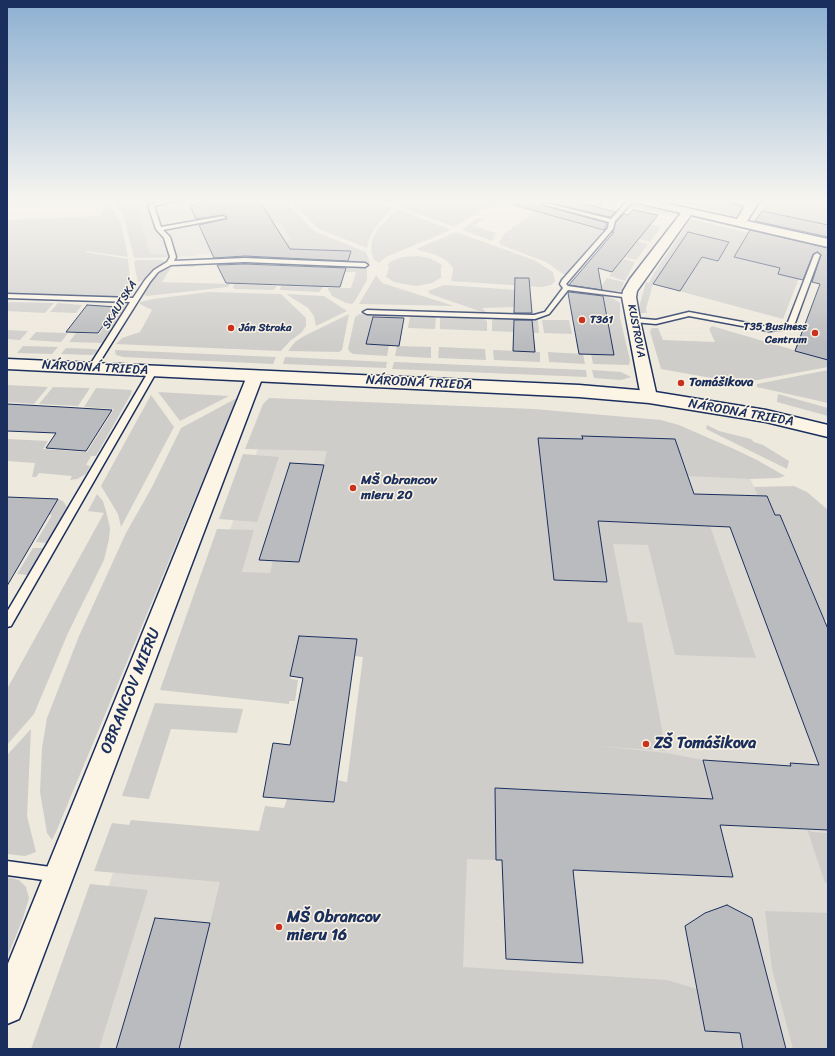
<!DOCTYPE html>
<meta charset="utf-8">
<style>
body{margin:0}
#map{position:relative;width:835px;height:1056px;overflow:hidden;background:#eee9dd;font-family:Sriracha,sans-serif}
canvas{display:block}
.frame{position:absolute;inset:0;border:8px solid #1b2f5e;pointer-events:none}
</style>
<div id="map">
<canvas width="835" height="1056"></canvas>
<div class="frame"></div>
</div>
<script>
const context = document.querySelector('canvas').getContext('2d');
context.lineJoin = 'round';
function paint(path, color) {
  context.fillStyle = color;
  context.fill(path, 'evenodd');
}
function shape(rows) {
  const path = new Path2D();
  for (const r of rows) {
    path.moveTo(r[0], r[1]);
    for (let i = 2; i < r.length; i += 2) path.lineTo(r[i], r[i + 1]);
  }
  return path;
}
function stroke(path, color, width, dash) {
  context.strokeStyle = color;
  context.lineWidth = width;
  context.lineCap = dash ? 'butt' : 'round';
  context.setLineDash(dash || []);
  context.stroke(path);
}
function drawText(font, color, halo, rows, align = 'center') {
  context.font = font + ' Sriracha,sans-serif';
  context.lineWidth = 3;
  context.setLineDash([]);
  context.textBaseline = 'middle';
  context.strokeStyle = halo;
  context.fillStyle = color;
  for (const [text, x, y, turn = 0] of rows) {
    context.save();
    context.translate(x, y);
    context.rotate((+turn || 0) * Math.PI / 180);
    context.textAlign = isNaN(turn) ? turn : align;
    if (halo) context.strokeText(text, 0, 0);
    context.fillText(text, 0, 0);
    context.restore();
  }
}
const built = shape([
 [130,199,267,199,292,240,193,256,148,258],
 [269,416,687,439,741,460,758,495,767,496,775,515,780,515,828,629,828,1049,52,1049,113,873,467,859,461,611,208,594]
]);
const green = shape([
 [46,199,43,204,7,206,9,202],
 [51,199,85,199,84,202,47,204],
 [89,199,105,199,108,201,121,223,128,257,86,251,85,252,128,259,132,298,7,293,7,220,99,216,107,201,88,202],
 [111,199,135,199,134,199,150,254,168,255,167,257,134,258,124,217],
 [258,199,287,199,290,206,314,231,366,252,370,263,347,263,350,251,284,249,281,242,291,240,282,224,272,221],
 [293,199,367,199,392,208,374,229,369,239,367,248,319,229,295,205],
 [414,199,500,199,454,227,400,207],
 [565,199,589,199,619,206,618,208,604,204,600,208],
 [668,199,706,199,729,204,735,201,745,207,740,215,735,216],
 [760,199,828,199,828,225,762,211,764,206,758,204],
 [636,204,661,208,672,214,660,213,629,206],
 [396,210,400,210,451,230,386,257,379,263,374,260,371,251,372,240,378,229],
 [535,211,596,227,605,229,566,274,563,274,546,262,501,245,499,242,504,234],
 [480,218,483,219,473,226,496,233,492,241,462,230,476,219],
 [695,218,707,219,828,247,828,250],
 [691,219,811,248,783,319,653,284,646,309,647,313,640,313,639,307,646,282,649,283,654,273],
 [650,224,661,227,650,242,639,239],
 [456,232,534,260,553,272,555,281,551,285,542,287,451,281,453,271,453,268,447,261,436,255,416,249],
 [637,241,648,244,636,260,624,257],
 [419,256,429,258,439,263,443,266,441,267,441,276,442,277,432,283,416,286,394,282,385,276,387,275,389,266,387,265,391,261,403,257],
 [623,259,635,262,625,281,609,276],
 [135,260,162,260,165,262,152,271,141,281,138,282,134,264],
 [196,263,194,267,172,266,162,282,230,284,228,287,147,296,144,295,151,281,164,269,176,264],
 [335,265,365,266,367,269,367,280,355,301,352,304,346,303,332,296,328,289,328,288,351,288,356,272,334,272],
 [376,275,382,283,454,306,359,304],
 [607,278,624,282,621,291,611,291,599,290,571,281,572,280,600,288],
 [234,284,277,286,273,290,235,289,233,288],
 [444,285,475,287,530,291,514,290,514,307,482,308,488,314,430,294,428,291],
 [281,286,323,287,319,292,280,290],
 [208,292,281,294,306,318,306,326,301,333,290,341,281,351,116,344,122,338,140,332,152,310,140,304,140,302,153,299],
 [286,294,324,296,347,311,316,326,314,316,308,308],
 [603,295,614,299,620,303,620,318,630,360,629,365,593,364,591,354,614,355,608,327,610,326],
 [9,302,54,303,45,313,7,311,7,305],
 [58,303,82,305,76,313,50,312],
 [116,303,123,303,128,306,105,343,69,342,76,333,99,334,118,307,114,306],
 [349,314,342,350,339,352,288,351,295,342,304,336],
 [359,314,403,317,404,318,373,317,367,344,389,345,387,356,353,354,350,352,348,349,355,317],
 [410,316,436,317,435,329,408,328],
 [440,317,484,319,487,321,487,331,440,329],
 [494,319,538,320,539,333,492,331,492,321],
 [542,320,569,320,572,334,544,333],
 [712,326,828,360,828,367,752,381,751,385,661,369,651,335,650,331,652,328,658,328,663,340,715,342,709,329],
 [7,330,28,331,20,340,7,339],
 [36,332,68,333,61,342,29,340],
 [23,346,58,347,52,354,17,353],
 [397,346,431,347,431,358,395,356],
 [439,347,485,349,486,360,438,358],
 [66,348,93,349,98,350,96,353,92,355,61,354],
 [115,350,276,357,273,364,123,357,116,355],
 [493,350,540,352,540,362,494,360],
 [548,352,583,354,585,364,549,362],
 [285,357,387,362,386,368,283,364],
 [394,362,586,370,587,377,392,369],
 [592,370,621,372,631,377,621,380,594,378],
 [828,370,828,403,757,387,757,384],
 [7,385,48,387,34,404,7,402],
 [53,387,90,388,78,406,39,404],
 [96,388,132,390,131,394,96,456,91,456,86,465,90,466,86,474,77,479,70,480,72,476,39,473,36,477,32,477,35,463,7,461,7,439,48,441,43,449,87,452,114,409,84,407],
 [158,392,229,396,180,421],
 [778,394,828,408,828,416,777,402],
 [151,395,174,427,121,527,118,514,101,486],
 [237,398,56,832,52,840,47,833,40,792,42,748,47,718,79,636,126,533,152,487,181,428],
 [269,398,534,409,661,420,679,425,734,449,757,460,785,476,778,478,750,479,688,476,675,439,582,436,583,439,538,438,554,580,607,582,598,521,710,526,756,658,675,655,648,545,613,544,628,622,642,623,666,751,598,746,667,753,703,760,713,799,495,788,496,860,467,859,463,967,667,980,697,989,740,1033,743,1049,179,1049,220,882,94,871,112,823,129,825,131,820,259,831,265,806,284,808,287,799,337,780,347,782,363,657,354,656,357,639,299,636,290,676,291,679,298,680,295,701,289,701,289,704,160,690,217,529,254,530,242,572,270,573,273,560,299,561,327,451,245,449,263,404],
 [707,425,719,431,751,439,754,442,763,445,789,461,787,469,708,430,706,429],
 [243,454,279,457,257,522,219,519],
 [794,486,807,492,828,510,828,620,824,620,780,516,775,515,767,496,758,496,754,487],
 [97,494,103,501,106,511,110,528,109,539,104,560,68,633,34,714,7,745,7,689,104,513,88,511],
 [58,499,63,501,67,507,47,543,36,542,52,515,49,515],
 [33,548,43,548,28,575,17,574],
 [155,703,243,709,237,733,171,729,149,799,122,796],
 [31,729,27,816,36,852,25,856,7,854,7,755],
 [807,829,812,832,828,833,828,883,825,883],
 [7,877,19,880,26,887,29,898,23,918,7,958],
 [90,884,148,890,99,1049,31,1049],
 [765,911,828,913,828,1049,793,1049,772,969]
]);
const building = shape([
 [220,199,258,199,290,249,351,251,348,261,245,256,214,258,199,225,226,219,227,218,223,215,196,219,190,206,196,205,195,203,220,199],
 [514,199,565,199,616,212,610,217,542,201,540,202,542,205,607,223,604,230,514,205,514,199],
 [633,210,658,215,612,272,598,268,602,290,569,285,614,232,612,232,616,222,624,214,628,215,633,210],
 [762,211,828,225,828,237,755,221,762,211],
 [750,230,828,248,828,360,795,351,820,284,812,282,821,255,818,252,813,254,803,280,778,274,780,268,734,257,750,230],
 [688,232,729,242,718,261,702,257,680,291,653,284,688,232],
 [245,264,346,268,340,287,226,283,217,265,245,264],
 [515,278,529,278,532,313,514,313,515,278],
 [569,292,603,296,614,355,579,354,568,293,569,292],
 [87,305,117,307,98,333,66,332,87,305],
 [373,317,404,318,399,346,366,344,373,317],
 [514,320,532,320,535,352,513,351,514,320],
 [7,404,62,407,112,410,86,451,46,448,56,433,7,431,7,404],
 [582,436,675,439,694,494,767,496,775,515,780,515,828,629,828,830,720,825,733,877,573,870,583,963,506,959,502,860,496,860,495,788,713,799,703,760,791,766,790,763,819,765,730,527,598,521,607,582,554,580,538,438,583,439,582,436],
 [290,463,324,465,299,562,259,560,290,463],
 [7,497,58,499,7,586,7,497],
 [299,636,357,639,334,802,263,797,273,743,290,745,303,678,290,676,299,636],
 [727,905,752,918,786,1049,743,1049,740,1033,705,1031,685,926,705,913,727,905],
 [155,918,210,923,179,1049,116,1049,155,918]
]);
const service = shape([
 [174,199,183,199,154,206,161,227,223,216,226,218,163,230,170,237,176,257,174,261,245,258,365,263,368,265,365,267,245,262,171,265,158,272,150,282,96,368,92,370,88,368,130,302,7,298,7,294,133,298,145,280,154,270,167,262,170,257,164,238,156,229,148,205,174,199],
 [629,199,635,199,615,221,613,229,566,284,568,286,629,295,631,296,631,298,568,290,549,314,535,319,367,314,363,312,367,310,534,315,545,312,563,288,560,284,562,280,608,228,609,222,542,204,542,202,611,219,629,199],
 [663,199,669,199,662,206,658,206,658,204,663,199],
 [817,253,820,255,795,323,789,329,769,331,689,316,656,324,633,322,629,320,633,318,656,320,689,312,769,327,784,325,788,322,814,255,817,253],
 [150,369,153,369,157,371,11,626,7,627,7,612,150,369],
 [7,861,58,868,63,870,65,875,63,880,58,882,7,875,7,861]
]);
const minor = shape([
 [628,199,646,199,737,219,745,206,727,201,726,199,743,199,752,201,758,204,747,221,828,239,828,247,691,215,637,291,636,297,640,320,657,397,655,401,649,402,643,401,641,397,622,297,623,291,630,279,681,213,629,201,628,199],
 [255,371,261,373,263,376,24,1007,19,1019,7,1024,7,966,247,376,249,373,255,371]
]);
const tertiary = shape([
 [7,359,579,385,649,391,766,410,828,425,828,437,766,422,649,403,579,397,7,369,7,359]
]);
const markers = [
 [582,320,4,"#c8321e"],
 [231,328,4,"#c8321e"],
 [815,333,4,"#c8321e"],
 [681,383,4,"#c8321e"],
 [353,488,4,"#c8321e"],
 [646,744,4,"#c8321e"],
 [279,927,4,"#c8321e"]
];
const farStreetnames = [
 ["SKAUTSKÁ",120,305,-58],
 ["KUSTROVA",636,331,79]
];
const farPoinames = [
 ["T361",590,320],
 ["T35 Business",807,327,"right"],
 ["Centrum",807,340,"right"],
 ["Ján Straka",239,328]
];
const streetNames = [
 ["NÁRODNÁ TRIEDA",95,368,3],
 ["NÁRODNÁ TRIEDA",419,383,3],
 ["NÁRODNÁ TRIEDA",741,413,10]
];
const poiNames = [
 ["Tomášikova",689,383],
 ["MŠ Obrancov",361,481],
 ["mieru 20",361,496]
];
const nearStreetnames = [
 ["OBRANCOV MIERU",131,691,-68]
];
const nearPoinames = [
 ["ZŠ Tomášikova",654,744],
 ["MŠ Obrancov",287,918],
 ["mieru 16",287,936]
];
paint(built, '#dedbd4');
paint(green, '#cfcdca');
paint(building, '#babbbe');
stroke(building, '#1b2f5e', 1);
stroke(service, '#1b2f5e', 3);
stroke(minor, '#1b2f5e', 3);
stroke(tertiary, '#1b2f5e', 3);
paint(service, '#fcf5e5');
paint(minor, '#fcf5e5');
paint(tertiary, '#fcf5e5');
const sky = context.createLinearGradient(0, 0, 0, 346);
sky.addColorStop(0, '#8cafd1');
sky.addColorStop(0.58, '#f7f5f0');
sky.addColorStop(1, '#f7f5f000');
context.fillStyle = sky;
context.fillRect(0, 0, 835, 346);
for (const [x, y, r, color] of markers) {
  const dot = new Path2D();
  dot.arc(x, y, r, 0, 2 * Math.PI);
  context.fillStyle = color;
  context.fill(dot);
  stroke(dot, '#fcf5e5', 1.5);
}
drawText('11px', '#1b2f5e', '#fcf5e5', farStreetnames);
drawText('bold 11px', '#1b2f5e', '#fcf5e5', farPoinames, 'left');
drawText('13px', '#1b2f5e', '#fcf5e5', streetNames);
drawText('bold 13px', '#1b2f5e', '#fcf5e5', poiNames, 'left');
drawText('16px', '#1b2f5e', '#fcf5e5', nearStreetnames);
drawText('bold 16px', '#1b2f5e', '#fcf5e5', nearPoinames, 'left');
</script>
